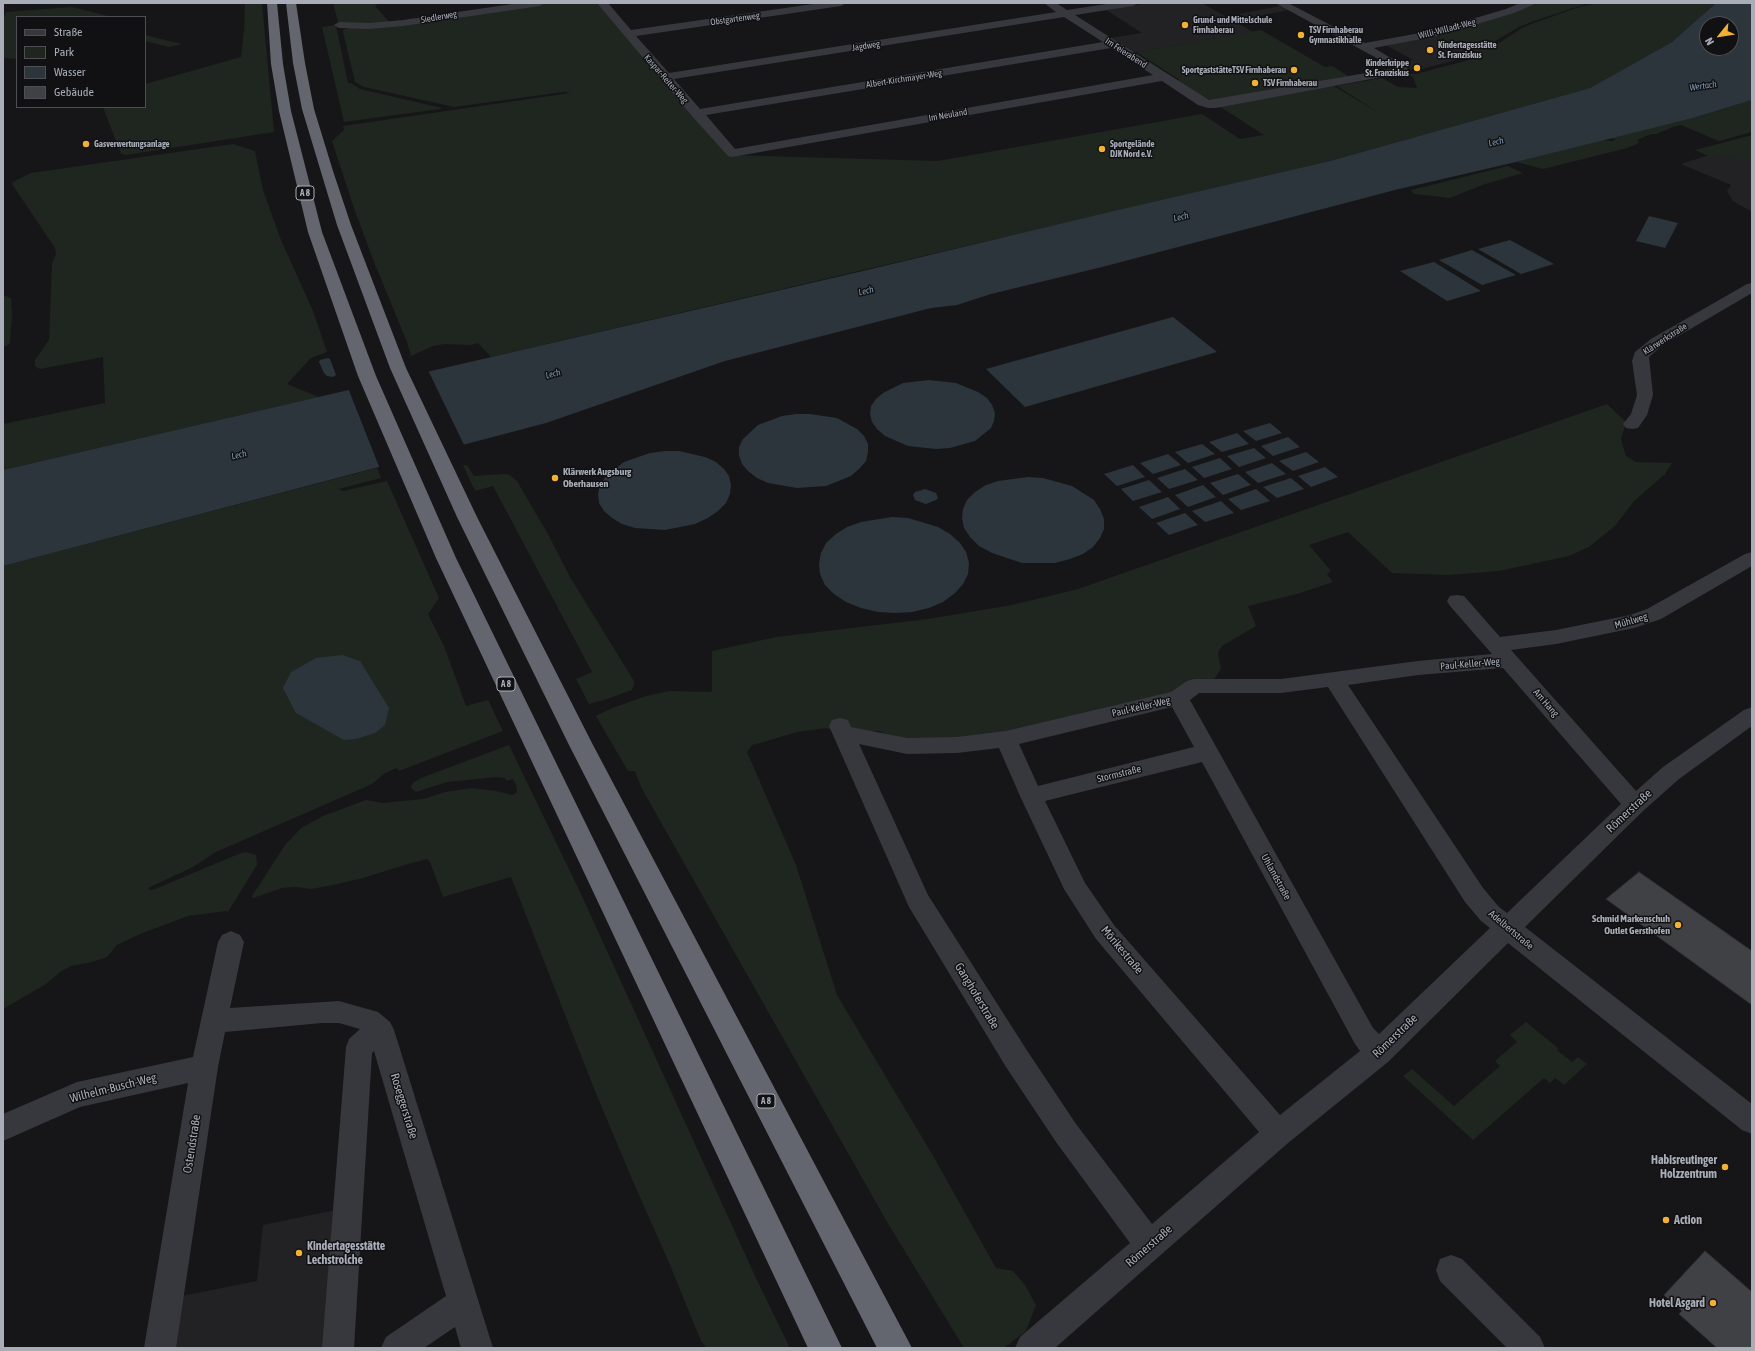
<!DOCTYPE html>
<meta charset="utf-8">
<style>
body{margin:0}
#map{position:relative;width:1755px;height:1351px;overflow:hidden;background:#161618;font-family:"Asap Condensed",sans-serif}
canvas{display:block}
.frame{position:absolute;inset:0;border:4px solid #a8adb8;pointer-events:none}
.legend{position:absolute;left:16px;top:16px;width:130px;height:92px;box-sizing:border-box;background:#111113;border:1px solid #4d4f55;margin:0;padding:5px 7px;list-style:none;font-size:12px;color:#a8adb8}
.legend li{display:flex;align-items:center;gap:8px;height:20px}
.legend b{width:20px;border:1px solid #4d4f55}
.north{position:absolute;left:1699px;top:16px;width:40px;height:40px;box-sizing:border-box;background:#111113;border:1px solid #4d4f55;border-radius:50%;rotate:240deg;font-size:11px;font-weight:700;line-height:16px;text-align:center;color:#a8adb8}
.north::after{content:'';display:block;margin:auto;width:14px;height:18px;background:#f2b134;clip-path:polygon(50% 0,100% 100%,50% 72%,0 100%)}
</style>
<div id="map">
<canvas width="1755" height="1351"></canvas>
<div class="frame"></div>
<ul class="legend">
<li><b style="height:5px;background:#37383d"></b>Straße</li>
<li><b style="height:11px;background:#1e261f"></b>Park</li>
<li><b style="height:11px;background:#2c353c"></b>Wasser</li>
<li><b style="height:11px;background:#404145"></b>Gebäude</li>
</ul>
<div class="north">N</div>
</div>
<script>
const context = document.querySelector('canvas').getContext('2d');
context.lineJoin = 'round';
function paint(path, color) {
  context.fillStyle = color;
  context.fill(path, 'evenodd');
}
function shape(rows) {
  const path = new Path2D();
  for (const r of rows) {
    path.moveTo(r[0], r[1]);
    for (let i = 2; i < r.length; i += 2) path.lineTo(r[i], r[i + 1]);
  }
  return path;
}
function stroke(path, color, width, dash) {
  context.strokeStyle = color;
  context.lineWidth = width;
  context.lineCap = dash ? 'butt' : 'round';
  context.setLineDash(dash || []);
  context.stroke(path);
}
function drawText(font, color, halo, rows, align = 'center') {
  context.font = font + ' "Asap Condensed",sans-serif';
  context.lineWidth = 3;
  context.setLineDash([]);
  context.textBaseline = 'middle';
  context.strokeStyle = halo;
  context.fillStyle = color;
  for (const [text, x, y, turn = 0] of rows) {
    context.save();
    context.translate(x, y);
    context.rotate((+turn || 0) * Math.PI / 180);
    context.textAlign = isNaN(turn) ? turn : align;
    if (halo) context.strokeText(text, 0, 0);
    context.fillText(text, 0, 0);
    context.restore();
  }
}
const built = shape([
 [1147,3,1202,3,1253,32,1131,53,1109,38,1142,33,1106,10],
 [1280,6,1288,10,1255,17,1263,22,1254,23,1238,14],
 [1434,35,1475,55,1414,71,1399,63,1413,60,1384,44],
 [1752,141,1752,212,1733,201,1727,191,1731,185,1681,164],
 [340,1209,332,1348,174,1348,182,1296,257,1281,263,1225]
]);
const green = shape([
 [245,3,262,3,274,132,126,155,121,154,103,107,145,107,145,84,241,57,244,30],
 [333,3,380,3,375,6,392,25,339,25],
 [550,3,598,3,729,155,938,161,1202,114,1240,139,1264,135,1211,101,1208,101,1177,81,1180,80,1136,52,1261,30,1325,67,1332,66,1350,77,1332,85,1379,113,1337,86,1382,78,1398,87,1417,88,1413,77,1404,73,1416,74,1480,57,1434,35,1526,8,1535,3,1589,3,1534,21,1519,27,1492,43,1496,45,1522,28,1534,23,1579,7,1598,3,1716,3,1672,42,1590,88,1330,161,491,357,478,343,471,345,444,344,433,346,411,356,407,342,372,257,354,208,332,141,344,130,343,126,570,93,564,92,454,107,364,87,355,82,343,32,343,30,348,28],
 [72,7,112,17,17,17,17,59,3,58,3,19,6,12],
 [336,25,348,83,351,83,360,89,442,108,440,109,344,122,322,27],
 [145,35,169,41,182,44,169,47,145,41],
 [1752,100,1752,132,1719,141,1681,125,1673,127,1657,134,1651,134,1637,140,1639,143,1627,148,1543,169,1516,162,1602,140,1613,141,1616,139,1608,138,1693,118],
 [1752,135,1752,163,1729,156,1713,158,1695,150],
 [233,144,255,151,263,190,281,240,313,311,327,352,311,358,287,384,319,397,3,470,3,424,105,403,103,357,40,369,35,366,35,360,49,340,52,264,56,254,55,248,12,184,13,182,31,173],
 [1508,166,1523,173,1482,185,1450,198,1414,194,1411,190],
 [3,295,11,298,12,313,10,343,3,348],
 [1607,404,1626,422,1621,439,1626,456,1636,462,1672,463,1665,474,1634,501,1615,526,1589,547,1569,556,1499,571,1449,575,1392,573,1348,532,1309,545,1331,571,1327,574,1333,582,1297,594,1248,606,1256,626,1222,646,1218,653,1221,669,1210,685,1046,730,908,742,879,731,844,733,826,728,797,732,760,743,752,745,747,752,796,865,837,995,932,1154,996,1268,1013,1271,1025,1285,1036,1305,1026,1331,1004,1348,964,1348,887,1222,641,787,635,771,628,771,596,716,610,709,646,696,669,691,710,692,712,691,712,651,776,637,928,619,1012,605,1078,589],
 [463,465,467,465,474,476,504,474,510,475,517,481,549,536,570,577,634,681,634,685,632,690,607,699,589,704,576,679,592,672,493,486,475,491],
 [377,468,381,478,339,489,343,491,387,481,439,598,428,614,444,646,466,706,488,700,503,731,399,771,397,768,385,773,372,784,216,852,193,867,148,888,150,890,155,889,241,853,246,852,256,855,257,865,228,912,226,911,188,916,140,934,117,945,107,957,92,962,71,966,60,972,46,984,3,1009,3,566],
 [509,745,582,896,755,1276,790,1348,707,1348,701,1341,670,1265,632,1179,595,1091,511,877,443,897,430,862,427,859,408,864,363,878,333,885,311,889,296,887,282,888,253,898,252,896,285,845,301,828,323,816,366,800,383,803,402,801,424,799,445,792,472,788,496,791,513,795,517,792,516,785,513,779,507,781,505,778,496,777,447,782,416,792,412,789,411,786,414,782,421,778],
 [1526,1022,1558,1048,1557,1050,1572,1062,1578,1057,1587,1064,1564,1085,1555,1078,1550,1083,1544,1078,1473,1140,1403,1076,1412,1069,1454,1106,1500,1066,1495,1061,1517,1042,1510,1035]
]);
const water = shape([
 [1716,3,1752,3,1752,100,1693,118,1516,162,1395,190,1102,267,991,294,957,305,931,308,725,361,546,423,3,566,3,470,863,271,1101,214,1330,161,1590,88,1672,42],
 [1707,24,1731,24,1731,48,1707,48],
 [1649,216,1678,223,1665,248,1636,241],
 [1510,240,1554,264,1521,274,1478,249],
 [1472,250,1516,275,1482,285,1439,260],
 [1434,262,1481,291,1447,301,1400,271],
 [1173,317,1217,352,1025,407,986,369],
 [328,358,330,359,336,375,333,377,327,376,324,373,319,362,320,360],
 [929,380,956,383,978,392,987,398,992,405,995,413,994,421,991,428,975,441,950,448,936,449,908,446,885,436,877,429,872,422,870,414,871,406,876,399,883,393,903,383],
 [796,414,810,414,837,418,857,429,864,436,868,444,868,452,866,461,860,468,851,476,826,486,797,488,768,483,757,478,748,471,742,464,739,455,739,447,743,439,758,425,782,416],
 [1270,423,1282,433,1256,441,1243,431],
 [1237,433,1249,444,1222,452,1209,442],
 [1288,437,1300,447,1273,456,1261,446],
 [1202,444,1215,454,1188,463,1175,452],
 [1254,448,1266,458,1239,467,1227,456],
 [665,451,679,451,705,457,716,462,724,469,729,476,731,485,730,494,726,503,718,511,708,518,695,524,665,530,635,528,622,524,612,518,604,511,599,503,598,494,600,485,606,476,624,462,650,453],
 [1306,452,1319,462,1293,471,1279,461],
 [1168,454,1181,465,1153,474,1140,463],
 [1220,458,1232,469,1204,478,1192,467],
 [1272,463,1286,474,1258,483,1245,472],
 [1133,465,1145,477,1117,486,1104,474],
 [1325,467,1338,477,1311,487,1298,476],
 [1185,469,1198,480,1169,489,1157,478],
 [1238,474,1251,485,1223,495,1210,483],
 [1028,477,1043,478,1072,486,1094,500,1100,509,1104,519,1104,529,1100,538,1093,547,1083,554,1070,559,1055,563,1022,563,992,553,979,546,970,537,964,528,962,518,963,509,967,500,975,492,986,485,998,481],
 [1291,478,1304,489,1277,498,1263,487],
 [1149,480,1162,492,1133,501,1121,489],
 [1203,485,1216,497,1188,507,1175,495],
 [925,489,936,493,938,498,936,500,926,504,915,500,913,495,915,492],
 [1256,489,1270,501,1241,510,1228,499],
 [1168,497,1180,509,1152,519,1139,507],
 [1221,501,1234,513,1205,522,1192,511],
 [1185,513,1198,525,1169,535,1156,523],
 [892,517,908,518,938,527,950,534,960,543,966,552,969,563,968,574,963,584,955,593,943,602,929,608,912,612,895,613,878,612,861,608,846,602,834,594,825,585,820,574,819,564,821,553,826,543,836,534,847,527,861,522],
 [342,655,360,661,389,708,385,725,375,733,356,739,344,740,296,713,283,688,291,672,316,658]
]);
const pier = shape([
 [428,370,465,447,380,469,348,388]
]);
const building = shape([
 [1639,872,1752,951,1752,1005,1606,899,1639,872],
 [1705,1251,1752,1292,1752,1348,1717,1348,1679,1314,1682,1311,1664,1295,1705,1251]
]);
const minor = shape([
 [519,3,545,3,540,6,403,26,369,29,339,28,334,25,339,22,369,23,403,20,519,3],
 [597,3,608,3,631,30,820,3,846,3,841,6,636,36,669,73,1056,12,1044,3,1056,3,1067,10,1113,3,1138,3,1133,6,1075,15,1209,100,1395,68,1275,3,1288,3,1365,43,1431,31,1506,9,1520,3,1534,3,1533,5,1514,13,1437,36,1374,48,1406,67,1408,69,1406,71,1398,74,1216,108,1208,108,1198,105,1162,81,732,157,728,156,692,116,597,3],
 [1064,17,1103,42,700,109,674,79,1064,17],
 [1111,48,1153,75,735,149,706,115,1111,48],
 [1752,283,1752,293,1663,345,1649,357,1653,395,1647,415,1638,428,1632,429,1626,428,1623,424,1631,414,1637,395,1632,361,1635,352,1651,339,1747,284,1752,283],
 [1752,552,1752,566,1661,619,1634,628,1556,644,1511,650,1636,791,1663,767,1744,710,1752,707,1752,726,1679,779,1643,811,1525,927,1752,1104,1752,1134,1742,1130,1508,943,1388,1062,1288,1143,1055,1348,1015,1348,1020,1337,1130,1243,1056,1142,1006,1067,909,907,829,726,832,720,840,718,848,720,851,727,907,738,957,737,1006,731,1171,692,1187,681,1194,679,1281,679,1418,661,1492,654,1450,606,1447,601,1450,596,1457,595,1464,596,1500,637,1556,630,1630,615,1647,609,1745,554,1752,552],
 [1503,668,1621,804,1507,913,1499,907,1483,888,1348,685,1418,675,1503,668],
 [1328,687,1465,902,1481,921,1490,928,1379,1034,1373,1028,1190,700,1199,693,1281,693,1328,687],
 [1172,707,1194,747,1038,786,1019,744,1172,707],
 [859,744,907,754,957,753,999,748,1020,796,1064,889,1096,939,1259,1132,1152,1224,1076,1124,1026,1049,928,895,859,744],
 [1202,762,1355,1044,1360,1051,1280,1115,1114,925,1085,883,1045,801,1202,762],
 [231,931,240,935,244,942,230,1008,339,1001,378,1012,390,1022,394,1030,493,1348,461,1348,455,1327,424,1348,381,1348,386,1337,446,1296,374,1051,372,1053,354,1348,322,1348,346,1047,349,1039,360,1029,339,1023,322,1023,225,1032,218,1067,176,1348,144,1348,188,1083,80,1107,3,1141,3,1114,77,1082,193,1057,218,942,222,935,231,931],
 [1451,1255,1462,1259,1540,1337,1545,1348,1507,1348,1440,1281,1436,1270,1440,1259,1451,1255]
]);
const highway = shape([
 [267,3,277,3,283,64,291,111,322,232,376,376,456,558,842,1348,808,1348,436,558,358,376,308,232,279,111,271,64,267,3],
 [286,3,296,3,305,63,314,109,333,171,351,225,406,368,477,517,593,745,912,1348,877,1348,569,745,457,517,390,368,337,225,302,109,293,63,286,3]
]);
const markers = [
 [1185,25,4,"#f2b134"],
 [1301,35,4,"#f2b134"],
 [1430,50,4,"#f2b134"],
 [1417,68,4,"#f2b134"],
 [1294,70,4,"#f2b134"],
 [1255,83,4,"#f2b134"],
 [86,144,4,"#f2b134"],
 [1102,149,4,"#f2b134"],
 [555,478,4,"#f2b134"],
 [1678,925,4,"#f2b134"],
 [1725,1167,4,"#f2b134"],
 [1666,1220,4,"#f2b134"],
 [299,1253,4,"#f2b134"],
 [1713,1303,4,"#f2b134"]
];
const farStreetnames = [
 ["Siedlerweg",439,17,-10],
 ["Obstgartenweg",735,19,-8],
 ["Willi-Willadt-Weg",1447,29,-14],
 ["Jagdweg",866,46,-9],
 ["Im Feierabend",1126,53,33],
 ["Kaspar-Reiter-Weg",666,79,49],
 ["Albert-Kirchmayer-Weg",904,79,-9],
 ["Im Neuland",948,115,-10],
 ["Klärwerkstraße",1665,339,-33]
];
const farPoinames = [
 ["Grund- und Mittelschule",1193,20],
 ["Firnhaberau",1193,30],
 ["TSV Firnhaberau",1309,30],
 ["Gymnastikhalle",1309,40],
 ["Kindertagesstätte",1438,45],
 ["St. Franziskus",1438,55],
 ["Kinderkrippe",1409,63,"right"],
 ["St. Franziskus",1409,73,"right"],
 ["SportgaststätteTSV Firnhaberau",1286,70,"right"],
 ["TSV Firnhaberau",1263,83],
 ["Gasverwertungsanlage",94,144],
 ["Sportgelände",1110,144],
 ["DJK Nord e.V.",1110,154]
];
const farWaternames = [
 ["Wertach",1703,86,-8],
 ["Lech",1496,142,-13],
 ["Lech",1181,217,-13],
 ["Lech",866,291,-13],
 ["Lech",553,374,-15],
 ["Lech",239,455,-14]
];
const shields = [
 [305,193,18],
 [506,684,18],
 [766,1101,18]
];
const shieldNames = [
 ["A 8",305,193],
 ["A 8",506,684],
 ["A 8",766,1101]
];
const poiNames = [
 ["Klärwerk Augsburg",563,472],
 ["Oberhausen",563,484],
 ["Schmid Markenschuh",1670,919,"right"],
 ["Outlet Gersthofen",1670,931,"right"]
];
const streetNames = [
 ["Mühlweg",1631,621,-16],
 ["Paul-Keller-Weg",1470,664,-5],
 ["Am Hang",1546,703,49],
 ["Paul-Keller-Weg",1141,707,-13],
 ["Stormstraße",1119,774,-14],
 ["Uhlandstraße",1276,877,61],
 ["Adelbertstraße",1511,930,40]
];
const nearStreetnames = [
 ["Römerstraße",1629,811,-43],
 ["Mörikestraße",1122,950,50],
 ["Ganghoferstraße",977,996,59],
 ["Römerstraße",1395,1036,-44],
 ["Wilhelm-Busch-Weg",113,1088,-14],
 ["Roseggerstraße",404,1106,73],
 ["Ostendstraße",192,1144,-81],
 ["Römerstraße",1149,1246,-41]
];
const nearPoinames = [
 ["Habisreutinger",1717,1160],
 ["Holzzentrum",1717,1174],
 ["Action",1674,1220,"left"],
 ["Kindertagesstätte",307,1246,"left"],
 ["Lechstrolche",307,1260,"left"],
 ["Hotel Asgard",1705,1303]
];
paint(built, '#222225');
paint(green, '#1e261f');
paint(water, '#2c353c');
paint(pier, '#161618');
paint(building, '#404145');
stroke(building, '#303034', 1);
paint(minor, '#37383d');
paint(highway, '#63666e');
for (const [x, y, r, color] of markers) {
  const dot = new Path2D();
  dot.arc(x, y, r, 0, 2 * Math.PI);
  context.fillStyle = color;
  context.fill(dot);
  stroke(dot, '#111113', 1.5);
}
drawText('9px', '#a8adb8', '#111113', farStreetnames);
drawText('bold 9px', '#a8adb8', '#111113', farPoinames, 'left');
drawText('italic 9px', '#7f9bb3', '#111113', farWaternames);
for (const [x, y, w] of shields) {
  const box = new Path2D();
  box.roundRect(x - w / 2, y - 7, w, 14, 3);
  context.fillStyle = '#111113';
  context.fill(box);
  stroke(box, '#a8adb8', 1);
}
drawText('bold 9px', '#a8adb8', null, shieldNames);
drawText('bold 10px', '#a8adb8', '#111113', poiNames, 'left');
drawText('10px', '#a8adb8', '#111113', streetNames);
drawText('12px', '#a8adb8', '#111113', nearStreetnames);
drawText('bold 12px', '#a8adb8', '#111113', nearPoinames, 'right');
</script>
